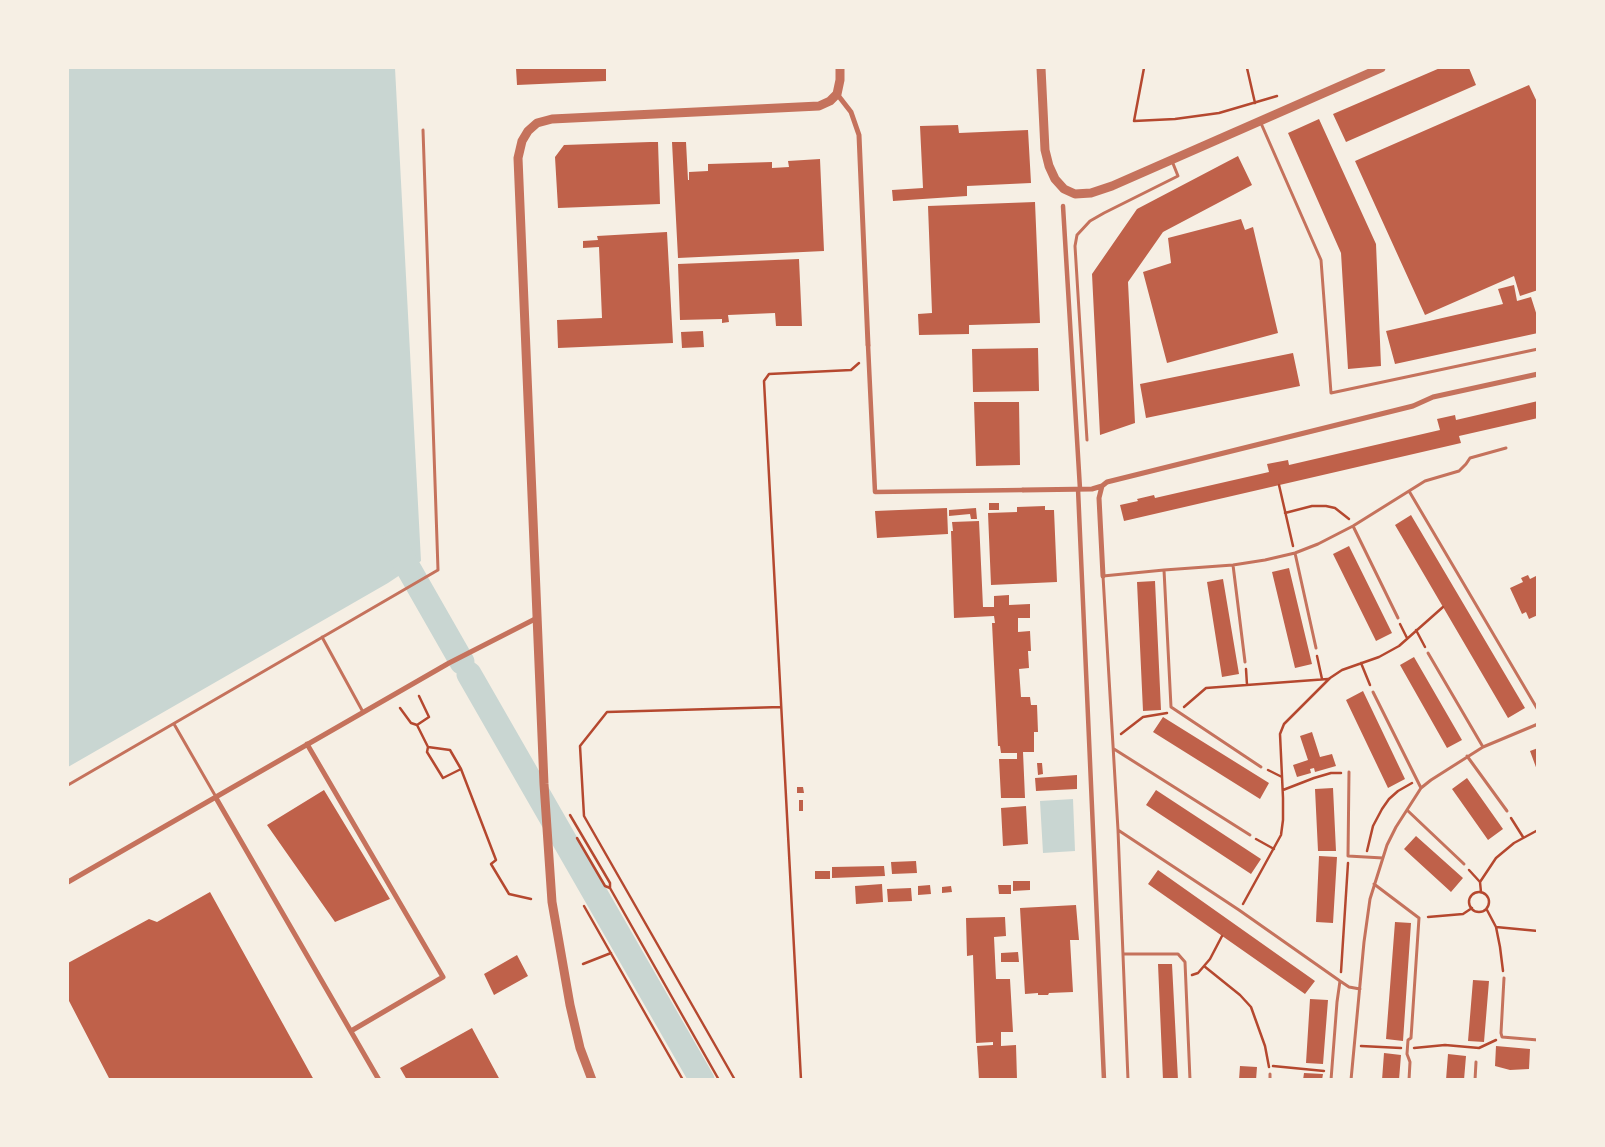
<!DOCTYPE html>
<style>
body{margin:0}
#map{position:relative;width:1605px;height:1147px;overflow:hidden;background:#f6efe4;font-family:"Noto Sans",sans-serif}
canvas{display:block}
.frame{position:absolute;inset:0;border:69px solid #f6efe4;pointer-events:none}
</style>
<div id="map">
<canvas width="1605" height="1147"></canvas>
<div class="frame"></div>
</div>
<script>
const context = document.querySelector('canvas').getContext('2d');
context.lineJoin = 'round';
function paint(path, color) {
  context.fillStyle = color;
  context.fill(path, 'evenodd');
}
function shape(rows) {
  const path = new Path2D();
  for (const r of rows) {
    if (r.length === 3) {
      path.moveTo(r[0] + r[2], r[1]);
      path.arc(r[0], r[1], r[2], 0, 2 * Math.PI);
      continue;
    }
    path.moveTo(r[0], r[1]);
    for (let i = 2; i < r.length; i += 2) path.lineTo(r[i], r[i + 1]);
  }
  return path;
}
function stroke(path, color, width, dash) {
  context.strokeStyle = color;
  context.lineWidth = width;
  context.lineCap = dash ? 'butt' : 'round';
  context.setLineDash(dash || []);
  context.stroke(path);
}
const water = shape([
 [68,68,395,68,421,561,388,583,68,767],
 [1073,799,1075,851,1043,853,1040,801]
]);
const river = shape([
 [394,543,462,662],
 [469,674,702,1080]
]);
const building = shape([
 [516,68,606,68,606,81,517,85],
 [1440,68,1469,68,1476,85,1346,142,1333,114],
 [1529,85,1538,104,1538,290,1520,296,1514,276,1425,315,1355,161],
 [1319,119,1376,244,1381,366,1348,369,1341,253,1288,133],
 [958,125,959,133,1028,130,1031,183,967,186,967,196,893,201,892,190,923,188,920,126],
 [650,142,658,142,660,204,558,208,555,157,564,145],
 [672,142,686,142,688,180,689,180,689,172,708,171,708,164,772,162,772,168,789,167,788,161,820,159,824,251,678,258],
 [1238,156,1252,185,1163,232,1128,282,1135,423,1100,435,1092,274,1137,209],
 [1035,202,1040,323,969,325,969,334,919,335,918,314,932,313,928,206],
 [1241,219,1245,230,1253,227,1278,333,1167,363,1143,272,1171,263,1168,238],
 [667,232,673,343,558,348,557,320,602,318,599,247,583,248,583,241,598,240,597,236],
 [799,259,802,326,776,326,775,313,728,315,729,322,722,323,722,319,680,320,678,264],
 [1514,285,1517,301,1531,297,1538,319,1538,333,1395,364,1386,331,1503,304,1498,289],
 [703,331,704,347,682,348,681,332],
 [1038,348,1039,391,973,392,972,349],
 [1293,353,1300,386,1146,418,1140,384],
 [1538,401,1538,418,1459,436,1461,443,1124,521,1120,505,1138,501,1137,499,1154,495,1155,498,1269,472,1267,464,1288,460,1289,465,1440,430,1437,419,1455,415,1456,420],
 [974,402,1019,402,1020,465,976,466],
 [989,503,999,503,999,510,989,510],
 [1045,506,1045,510,1054,510,1057,582,991,585,988,513,1017,512,1017,507],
 [947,508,948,534,877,538,875,511],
 [976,508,977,519,971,519,970,514,949,516,949,510],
 [1411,515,1525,708,1508,718,1395,525],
 [979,521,983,607,994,607,994,596,1009,595,1009,605,1030,604,1030,618,1018,618,1018,632,1030,631,1031,651,1028,651,1029,668,1019,669,1021,697,1030,697,1031,705,1037,705,1038,732,1034,732,1034,752,1023,752,1025,798,1001,798,999,759,1017,759,1017,753,1001,753,1000,746,998,746,992,623,995,623,994,616,954,618,951,531,953,531,952,522],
 [1349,546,1392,633,1376,641,1333,554],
 [1289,568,1312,664,1295,668,1272,572],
 [1528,575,1530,579,1538,575,1538,615,1529,619,1526,612,1522,614,1510,588,1523,582,1521,578],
 [1223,579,1239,674,1222,677,1207,582],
 [1155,581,1161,710,1143,711,1137,582],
 [1414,657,1462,740,1447,748,1400,665],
 [1363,691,1405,779,1388,788,1346,700],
 [1163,717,1269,783,1260,799,1153,732],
 [1312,732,1320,757,1332,754,1336,766,1315,772,1314,768,1310,769,1311,773,1297,777,1293,765,1308,760,1300,736],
 [1538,748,1538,770,1537,770,1530,751],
 [1037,763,1042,763,1043,774,1038,775],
 [1077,775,1077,789,1036,791,1035,778],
 [1467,778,1503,829,1488,840,1452,789],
 [797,787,803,787,804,793,797,793],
 [1333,788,1336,851,1318,851,1315,789],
 [324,790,390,899,335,922,267,825],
 [1156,790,1261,859,1251,874,1146,805],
 [799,800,803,800,803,811,799,811],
 [1026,806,1028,844,1003,846,1001,808],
 [1416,836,1463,878,1451,892,1404,849],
 [1319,856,1337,857,1333,923,1316,922],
 [916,861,917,873,892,874,891,862],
 [884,866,885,876,832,878,832,867],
 [1158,870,1315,981,1305,994,1148,884],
 [815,871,830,871,830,879,815,879],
 [1013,881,1030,881,1030,890,1013,891],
 [882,884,883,902,856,904,855,886],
 [930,885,931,894,918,895,918,886],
 [998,885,1011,885,1011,894,999,894],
 [951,886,952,892,942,893,942,887],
 [911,888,912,901,888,902,887,889],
 [210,892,314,1080,110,1080,68,999,68,963,149,919,157,922],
 [1076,905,1079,940,1070,940,1073,992,1049,993,1048,995,1038,995,1038,993,1025,994,1020,908],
 [1005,917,1006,936,994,937,996,979,1010,979,1013,1032,1001,1032,1001,1046,1016,1045,1017,1080,979,1080,977,1046,993,1045,993,1042,976,1043,973,955,967,956,966,918],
 [1395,922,1411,923,1403,1041,1386,1039],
 [1018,952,1019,962,1001,962,1001,953],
 [517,955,528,976,494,995,484,974],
 [1158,964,1172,964,1178,1080,1163,1080],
 [1473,980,1489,981,1484,1042,1468,1041],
 [1310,999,1328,1000,1323,1064,1306,1063],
 [472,1028,500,1080,407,1080,400,1068],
 [1496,1046,1530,1049,1529,1069,1510,1070,1495,1066],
 [1384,1053,1401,1055,1399,1080,1382,1080],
 [1448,1054,1466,1056,1464,1080,1446,1080],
 [1240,1066,1257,1067,1256,1080,1239,1080],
 [1304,1073,1323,1074,1322,1080,1303,1080]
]);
const path = shape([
 [1144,68,1134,121,1175,119,1219,113,1277,96],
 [1247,68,1255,103],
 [1279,485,1293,546],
 [1285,513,1312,506,1326,506,1335,508,1349,519],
 [1400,624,1407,638],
 [1416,630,1425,647],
 [1317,656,1322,679],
 [1361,663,1370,685],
 [1246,669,1247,685],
 [419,696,429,717,417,725,428,747,450,750,461,769,496,860,491,864,509,894,531,899],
 [1184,707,1206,688,1328,679],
 [400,708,411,723,417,725],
 [1121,734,1143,717,1167,713],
 [428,747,427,752,443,778,461,769],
 [1268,770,1282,777],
 [1283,790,1314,778,1331,773,1341,773],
 [570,815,610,883,610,888,719,1080],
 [1511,818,1523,837],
 [577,838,605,886,610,888],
 [1256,839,1274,849],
 [1367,851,1373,826,1382,809,1389,799,1398,791,1412,783],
 [1469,870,1480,882],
 [1481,892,1480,882,1496,858,1514,843,1538,830],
 [1479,902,10],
 [1243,904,1281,835,1283,820,1283,798,1280,734,1284,724,1330,678,1342,670,1379,657,1399,646,1443,607],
 [584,906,683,1080],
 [1487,910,1496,927,1500,947,1503,971],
 [1428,917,1463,914,1472,908],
 [1496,927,1538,931],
 [583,964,611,953],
 [1204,966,1240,995,1251,1007,1265,1046,1269,1067],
 [1341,972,1348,863],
 [1192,975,1198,973,1210,959,1222,936],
 [1361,1046,1401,1048],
 [1414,1048,1445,1045,1479,1048,1496,1040],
 [1273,1066,1324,1071],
 [735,1080,584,816,580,746,607,712,781,707],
 [801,1080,764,381,769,374,851,370,859,363]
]);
const service = shape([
 [1260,121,1321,260,1331,393,1538,349],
 [1087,440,1075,246,1077,235,1090,221,1104,213,1178,176,1172,161],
 [1409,491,1538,710],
 [1353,526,1398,618],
 [1295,553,1316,648],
 [1233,565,1245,662],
 [1164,570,1171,707,1261,767],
 [322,637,363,712],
 [1428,653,1483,747],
 [1373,692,1421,788],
 [174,724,216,797],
 [1114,749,1250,835],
 [1467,756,1507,811],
 [1349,772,1348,856,1383,858],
 [68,785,438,570,423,130],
 [1407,810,1464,864],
 [1118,830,1239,910,1340,981,1349,987,1360,989],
 [1374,884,1419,918,1411,1038,1408,1040,1407,1054,1410,1062,1409,1080],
 [1123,954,1178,954,1185,962,1190,1080],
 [1504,978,1501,1033,1502,1037,1538,1040],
 [1128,1080,1118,830,1103,576,1164,570,1233,565,1265,560,1295,553,1318,544,1353,526,1425,481,1459,471,1466,464,1470,458,1506,448],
 [1270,1080,1270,1074],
 [1331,1080,1337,1002,1340,981],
 [1351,1080,1364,942,1370,899,1387,845,1396,827,1421,788,1431,780,1483,747,1538,724],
 [1475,1080,1476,1062]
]);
const pedestrian = shape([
 [1063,206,1080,489],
 [868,345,875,492,1023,490],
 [1078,489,1104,1080]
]);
const minor = shape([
 [837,94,851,112,859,135,868,345],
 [1023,490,1092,489,1102,486],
 [1103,576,1099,498,1102,486,1107,482,1413,406,1433,397,1538,374],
 [307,744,443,977,351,1031],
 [216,798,379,1080],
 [68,882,449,663,537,618]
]);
const tertiary = shape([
 [1041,68,1045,150,1049,166,1055,179,1064,189,1075,194,1091,193,1112,186,1381,68],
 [592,1080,580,1048,570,1005,552,902,544,784,518,158,522,141,528,131,537,123,552,119,819,106,830,101,837,94,840,80,840,68]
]);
paint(water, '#c9d6d2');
stroke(river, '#c9d6d2', 25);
paint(building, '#bf614a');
stroke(path, '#b5482f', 2.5);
stroke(service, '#c5725c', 3);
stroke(pedestrian, '#c5725c', 4.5);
stroke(minor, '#c5725c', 5);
stroke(tertiary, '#c5725c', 9);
</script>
